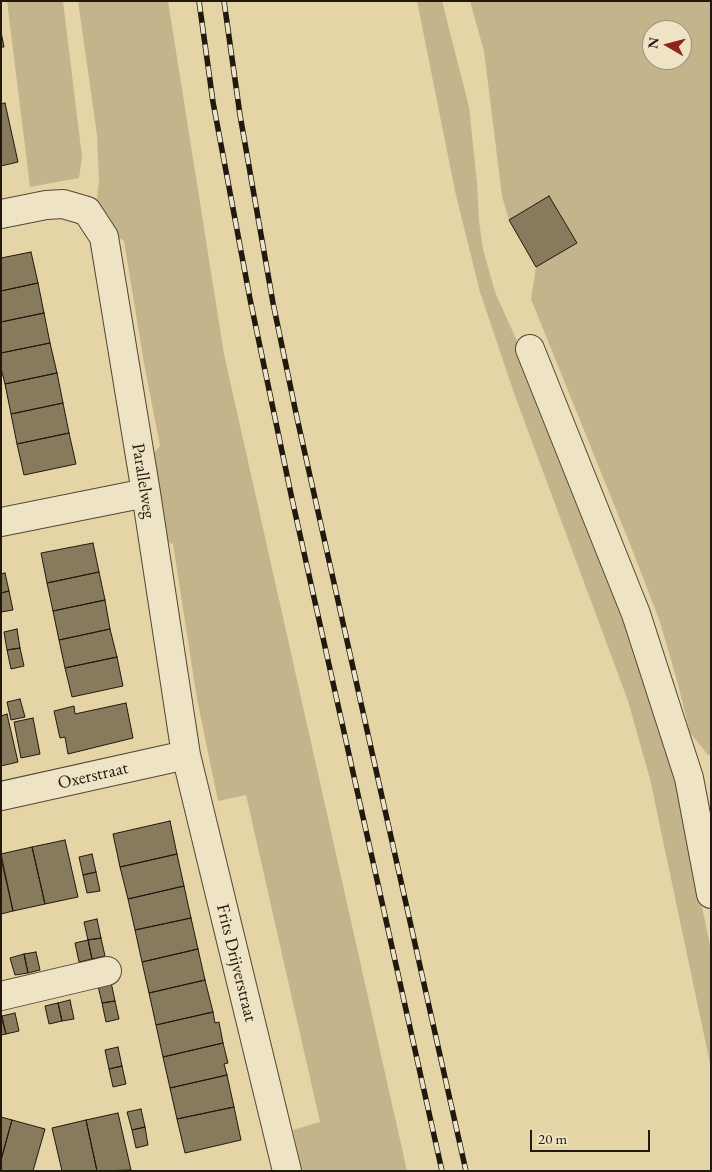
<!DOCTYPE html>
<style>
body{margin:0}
#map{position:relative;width:712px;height:1172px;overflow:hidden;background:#e5d4a6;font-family:"EB Garamond",serif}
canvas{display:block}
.frame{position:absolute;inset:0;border:2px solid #21180e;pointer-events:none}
.north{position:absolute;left:642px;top:20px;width:50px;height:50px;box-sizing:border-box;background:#eee3c5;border:1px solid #9c927c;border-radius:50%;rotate:278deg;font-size:14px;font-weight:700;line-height:20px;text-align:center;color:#21180e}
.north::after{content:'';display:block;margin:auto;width:18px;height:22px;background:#8f2418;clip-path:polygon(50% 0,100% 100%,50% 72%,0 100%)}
.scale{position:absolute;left:530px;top:1130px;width:120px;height:22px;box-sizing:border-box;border:2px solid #21180e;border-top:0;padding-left:6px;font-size:15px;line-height:18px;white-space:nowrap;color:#21180e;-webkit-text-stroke:4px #eee3c5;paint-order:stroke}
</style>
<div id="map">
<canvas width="712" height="1172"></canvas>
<div class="frame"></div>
<div class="north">N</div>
<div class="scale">20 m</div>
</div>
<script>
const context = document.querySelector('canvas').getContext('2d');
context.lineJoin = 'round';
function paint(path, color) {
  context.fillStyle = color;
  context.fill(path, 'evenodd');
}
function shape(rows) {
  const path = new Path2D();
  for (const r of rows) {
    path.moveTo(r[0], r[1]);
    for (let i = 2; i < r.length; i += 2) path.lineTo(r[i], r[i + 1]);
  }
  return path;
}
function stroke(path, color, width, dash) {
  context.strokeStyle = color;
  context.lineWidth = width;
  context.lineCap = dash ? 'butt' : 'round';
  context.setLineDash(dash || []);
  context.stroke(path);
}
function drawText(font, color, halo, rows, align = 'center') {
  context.font = font + ' "EB Garamond",serif';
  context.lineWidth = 5;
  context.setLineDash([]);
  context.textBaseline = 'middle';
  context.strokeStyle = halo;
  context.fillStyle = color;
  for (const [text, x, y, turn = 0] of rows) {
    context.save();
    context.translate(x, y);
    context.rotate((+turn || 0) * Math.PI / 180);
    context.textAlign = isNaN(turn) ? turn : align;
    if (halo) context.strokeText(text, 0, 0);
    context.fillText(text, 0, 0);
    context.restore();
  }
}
const green = shape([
 [7,1,63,1,82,157,79,178,30,187],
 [78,1,168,1,224,354,407,1171,302,1171,293,1130,320,1122,246,795,218,801,197,699,173,544,158,539,147,462,160,446,144,363,124,241,107,229,96,205,99,181,97,135],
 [417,1,442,1,469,107,477,183,479,221,483,249,495,292,516,339,538,408,554,436,620,603,676,782,711,950,711,1068,650,779,628,701,515,396,480,292,455,191],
 [470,1,711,1,711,755,708,755,690,733,678,684,660,622,632,549,531,299,536,267,577,243,549,196,509,220,502,196,484,51],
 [652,30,682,30,682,60,652,60]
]);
const building = shape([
 [1,32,4,47,1,47,1,32],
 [5,103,18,162,1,166,1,104,5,103],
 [549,196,577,243,536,267,509,220,549,196],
 [31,252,38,283,1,291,1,258,31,252],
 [38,283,44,313,1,322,1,291,38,283],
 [44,313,50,343,1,353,1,322,44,313],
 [50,343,57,373,5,384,1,368,1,353,50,343],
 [57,373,63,403,11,414,5,384,57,373],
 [63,403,69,433,17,444,11,414,63,403],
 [69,433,76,464,24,475,17,444,69,433],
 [93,543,99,572,47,583,41,553,93,543],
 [99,572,105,600,53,611,47,583,99,572],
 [5,573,9,591,1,593,1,574,5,573],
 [9,591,13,610,1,612,1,593,9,591],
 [105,600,110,629,59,640,53,611,105,600],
 [17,629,20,648,7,650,4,632,17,629],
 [110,629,117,657,65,668,59,640,110,629],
 [20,648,24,666,11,669,7,650,20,648],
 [117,657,123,686,72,697,65,668,117,657],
 [20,699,25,717,11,720,7,702,20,699],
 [126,703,133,738,68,754,65,737,60,738,54,711,74,706,75,714,126,703],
 [7,714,18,762,1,766,1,716,7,714],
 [33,718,40,754,21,758,14,722,33,718],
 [170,821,177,854,120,867,113,834,170,821],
 [65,840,78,897,45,904,32,847,65,840],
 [32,847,45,904,13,911,1,854,32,847],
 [92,854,96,872,83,875,79,857,92,854],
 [177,854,184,886,128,899,120,867,177,854],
 [1,858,13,911,1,914,1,858],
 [96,872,100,891,87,893,83,875,96,872],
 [184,886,191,918,135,930,128,899,184,886],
 [191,918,198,949,142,962,135,930,191,918],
 [97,919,101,938,88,940,84,922,97,919],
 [101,938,105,956,92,959,88,940,101,938],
 [88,940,92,959,79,962,75,943,88,940],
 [198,949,205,980,149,993,142,962,198,949],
 [36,952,40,970,28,973,24,954,36,952],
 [24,954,28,973,15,975,10,958,24,954],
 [205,980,213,1012,156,1025,149,993,205,980],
 [111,982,115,1001,102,1003,98,986,111,982],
 [70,1000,74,1019,62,1021,58,1003,70,1000],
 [115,1001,119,1019,106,1022,102,1003,115,1001],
 [58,1003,62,1021,49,1024,45,1006,58,1003],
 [213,1012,215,1023,219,1022,223,1043,163,1057,156,1025,213,1012],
 [15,1013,19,1031,6,1034,2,1016,15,1013],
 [1,1016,6,1034,1,1035,1,1016],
 [223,1043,228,1063,224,1064,227,1075,170,1088,163,1057,223,1043],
 [118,1047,122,1066,109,1069,105,1050,118,1047],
 [122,1066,126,1084,113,1087,109,1069,122,1066],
 [227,1075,234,1107,177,1119,170,1088,227,1075],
 [234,1107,241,1140,185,1153,177,1119,234,1107],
 [141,1109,145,1127,132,1130,127,1112,141,1109],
 [118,1113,131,1170,97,1171,86,1120,118,1113],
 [1,1117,12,1120,1,1160,1,1117],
 [12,1120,45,1129,33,1171,1,1171,1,1160,12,1120],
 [86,1120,97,1171,62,1171,52,1128,86,1120],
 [145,1127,148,1145,136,1148,132,1130,145,1127]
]);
const minor = shape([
 [1,214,46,205,63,204,87,211,104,237,146,493,186,755,287,1171],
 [530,349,636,614,689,778,711,894],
 [1,522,146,493],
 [1,796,186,755],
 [1,996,107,971]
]);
const rail = shape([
 [199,1,213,102,250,299,292,499,442,1171],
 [224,1,240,115,273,303,297,418,466,1171]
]);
const streetNames = [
 ["Parallelweg",143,481,81],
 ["Oxerstraat",93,776,-13],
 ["Frits Drijverstraat",236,963,76]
];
paint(green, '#c4b48c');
paint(building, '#877a5d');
stroke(building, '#21180e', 1);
stroke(minor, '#524734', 30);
stroke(minor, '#eee3c5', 28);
stroke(rail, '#21180e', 5.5);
stroke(rail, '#eee3c5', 4, [11]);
drawText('18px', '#21180e', '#eee3c5', streetNames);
</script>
